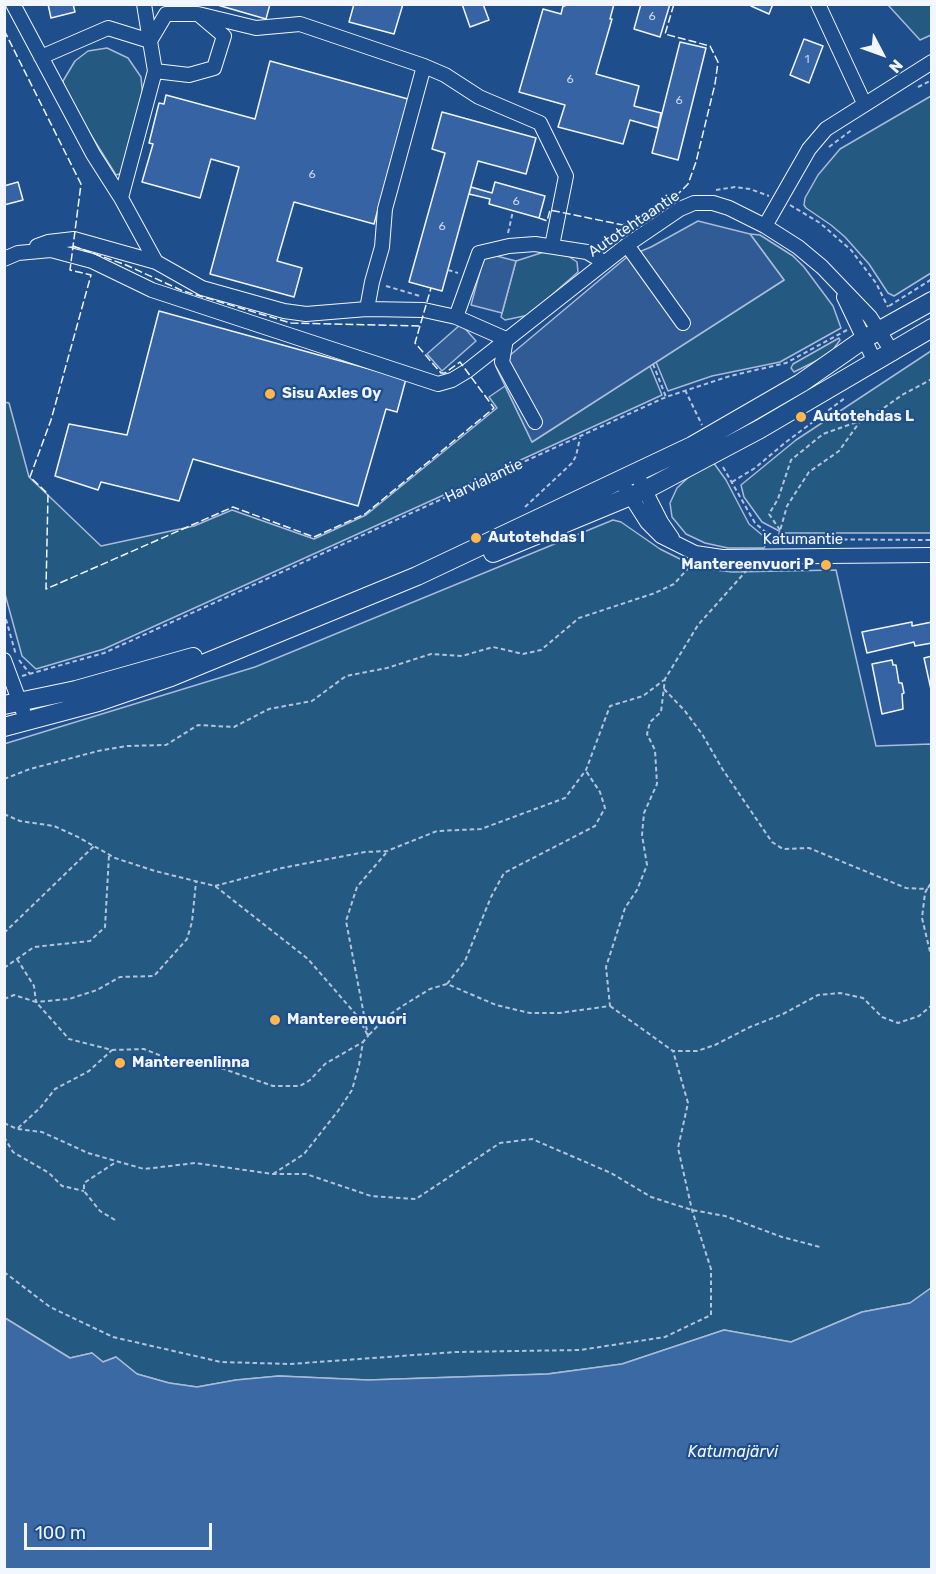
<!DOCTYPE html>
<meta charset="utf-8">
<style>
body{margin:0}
#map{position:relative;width:936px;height:1574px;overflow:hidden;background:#1f4e8c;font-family:Rubik,sans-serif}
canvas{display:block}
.frame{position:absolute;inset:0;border:6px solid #f2f6ff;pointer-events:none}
.north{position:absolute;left:852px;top:24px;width:60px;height:60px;-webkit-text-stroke:4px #1f4e8c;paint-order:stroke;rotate:131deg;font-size:16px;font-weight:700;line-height:24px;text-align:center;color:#f2f6ff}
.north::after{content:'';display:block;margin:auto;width:21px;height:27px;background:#f2f6ff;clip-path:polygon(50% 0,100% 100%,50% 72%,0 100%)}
.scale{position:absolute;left:24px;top:1523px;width:188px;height:27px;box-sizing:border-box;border:3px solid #f2f6ff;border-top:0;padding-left:8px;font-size:18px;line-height:21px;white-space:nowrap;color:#f2f6ff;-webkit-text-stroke:4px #1f4e8c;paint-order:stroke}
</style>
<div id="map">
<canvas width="936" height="1574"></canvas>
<div class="frame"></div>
<div class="north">N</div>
<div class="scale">100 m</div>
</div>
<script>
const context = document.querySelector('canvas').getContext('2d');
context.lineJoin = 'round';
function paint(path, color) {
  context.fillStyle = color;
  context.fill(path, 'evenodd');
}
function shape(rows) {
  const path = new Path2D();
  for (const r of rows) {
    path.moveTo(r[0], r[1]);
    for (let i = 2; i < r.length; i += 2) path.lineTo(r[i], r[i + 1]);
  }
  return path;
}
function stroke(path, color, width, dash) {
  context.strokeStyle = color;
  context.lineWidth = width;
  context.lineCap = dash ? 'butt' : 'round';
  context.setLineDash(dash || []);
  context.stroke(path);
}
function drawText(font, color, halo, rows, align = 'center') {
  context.font = font + ' Rubik,sans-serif';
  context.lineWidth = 4.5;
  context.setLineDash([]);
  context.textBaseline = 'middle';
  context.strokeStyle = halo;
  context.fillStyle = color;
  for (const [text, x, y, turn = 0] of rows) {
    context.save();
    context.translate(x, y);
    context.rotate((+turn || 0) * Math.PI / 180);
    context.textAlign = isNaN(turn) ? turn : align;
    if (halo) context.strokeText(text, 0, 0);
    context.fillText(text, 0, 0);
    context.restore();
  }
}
const green = shape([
 [888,5,931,5,931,35,920,40,888,5],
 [107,48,128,58,141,77,143,99,123,173,116,175,66,95,63,81,75,61,88,51,107,48],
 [931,96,931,273,894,296,888,293,869,264,845,237,831,225,806,208,804,205,805,198,818,175,840,149,931,96],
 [750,234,760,235,793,256,804,267,833,306,841,328,780,362,712,376,668,391,656,362,784,280,750,234],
 [544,252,564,253,577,262,578,272,529,315,505,320,501,317,516,261,544,252],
 [839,338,840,340,830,354,794,372,791,368,793,364,839,338],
 [931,351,931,533,783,533,762,522,744,497,741,485,796,440,931,351],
 [650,366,662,395,501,469,104,649,36,669,22,656,5,594,4,402,9,403,29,477,101,546,194,526,232,510,314,539,366,515,497,408,489,397,505,386,532,442,650,366],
 [713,462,726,480,749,524,768,540,764,548,728,548,705,543,686,534,672,517,670,503,677,488,692,474,713,462],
 [613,520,621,522,660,549,682,560,715,570,732,572,836,570,876,746,931,744,931,1288,910,1303,862,1312,791,1342,724,1330,622,1364,547,1374,368,1380,279,1376,236,1380,197,1387,169,1383,137,1374,116,1357,103,1362,92,1353,70,1358,5,1318,4,744,255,667,613,520]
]);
const parking = shape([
 [698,221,750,234,784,280,532,442,496,367,627,257,651,247,698,221],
 [485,253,516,261,502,313,471,305,485,253],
 [461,324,476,341,442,371,427,354,461,324]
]);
const water = shape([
 [931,1288,931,1569,5,1569,5,1318,70,1358,92,1353,103,1362,116,1357,137,1374,169,1383,197,1387,236,1380,279,1376,368,1380,548,1374,622,1364,724,1330,791,1342,862,1312,910,1303,931,1288]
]);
const building = shape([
 [48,4,73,4,75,12,51,18,48,4],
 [214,4,270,4,266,19,214,4],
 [354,4,403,4,394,34,349,22,354,4],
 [462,4,483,4,489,20,470,27,462,4],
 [566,4,614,4,610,19,612,19,596,74,639,86,634,106,661,113,658,128,630,120,623,144,558,127,565,105,519,92,543,9,561,14,563,6,565,6,566,4],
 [641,4,670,4,660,37,634,29,641,4],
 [752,4,773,4,769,14,751,6,752,4],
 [804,39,823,46,809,83,790,75,804,39],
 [680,42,706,48,678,160,652,153,680,42],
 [270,61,408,99,374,224,294,202,277,261,302,268,294,297,210,274,239,167,211,159,200,198,142,182,153,144,149,143,159,103,164,104,166,95,255,119,270,61],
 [442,112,536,138,526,174,478,161,442,291,409,282,445,153,432,149,442,112],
 [18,182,23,200,4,205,4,186,18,182],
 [495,182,545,196,539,218,489,204,490,199,469,194,471,187,492,193,495,182],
 [159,311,406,379,397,412,386,409,358,506,193,459,179,501,101,482,98,490,55,476,69,424,127,435,159,311],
 [912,622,912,626,932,622,932,643,915,646,914,642,867,653,862,632,912,622],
 [932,656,932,694,924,658,932,656],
 [892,660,893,665,896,665,899,683,902,683,904,693,902,694,903,709,882,714,872,664,892,660]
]);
const path = shape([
 [918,87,932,80],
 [829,147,853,129],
 [716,190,735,187,750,189,769,196],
 [790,205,820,223,851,250,876,283,888,307],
 [508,233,513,211],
 [448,270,458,273],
 [386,286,420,296],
 [889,306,932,279],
 [653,364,666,397],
 [685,390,702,425],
 [932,394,932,409],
 [723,467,755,523,769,535,783,539,932,540],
 [732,482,755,468,786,442,845,398],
 [525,507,572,463,576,456,580,438],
 [780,530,769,514,778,499,791,460,823,434,860,421],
 [774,542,778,538,787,506,809,472,839,451,861,420,881,410,902,395,932,379],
 [4,612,16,655],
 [19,660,30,674],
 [22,676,104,653,666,397,730,376,786,363,847,330],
 [664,689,685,711,702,734,723,770,772,842,783,849,809,848,906,888,927,889,925,893,922,918,932,960],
 [4,779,30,769,98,751,127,746,166,745,198,725,234,727,269,709,312,701,346,676,387,668,431,654,462,656,493,647,523,654,541,650,579,618,655,593,674,584,692,564],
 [4,814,20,821,54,826,78,837,115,858,155,871,215,886,308,959,359,1018,368,1036,386,1017,404,1005,430,989,447,984,496,1005,530,1013,559,1013,610,1006,606,967,625,908,637,890,647,865,642,835,644,813,657,784,655,750,647,734,650,722,661,712,665,679,698,625,747,570],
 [215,886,282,868,365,852,387,851,437,831,481,829,565,798,586,770,610,706,643,696,664,680],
 [928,888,932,881],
 [4,933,94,846],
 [17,959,34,986,36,1002,69,999,97,990,120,977,154,976,187,939,192,922,196,882],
 [4,968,34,947,90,941,105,927,109,855],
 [447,984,465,961,491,897,504,873,595,826,605,808,600,792,586,771],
 [4,999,14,995,36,1002,69,1039,112,1050,144,1049,174,1061,212,1065,273,1086,300,1086,310,1080,325,1064,363,1042],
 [610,1006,673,1051,697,1051,715,1045,750,1027,783,1014,818,995,840,993,863,998,882,1017,898,1023,919,1016,932,1005],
 [4,1123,17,1129,42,1132,88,1153,144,1169,195,1163,273,1174,306,1174,371,1196,416,1199,500,1143,532,1139,611,1173,651,1197,692,1210,725,1216,782,1237,820,1247],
 [18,1128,40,1108,55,1089,89,1071,112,1050],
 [4,1137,13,1152,49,1173,62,1186,84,1191],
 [273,1174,304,1154,338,1111,352,1090,359,1065,363,1042,368,1036,346,921,357,887,386,853],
 [115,1220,100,1211,84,1191,84,1183,116,1162],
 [4,1272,50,1307,113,1337,221,1362,290,1364,456,1352,580,1350,665,1337,711,1315,711,1269,692,1210,678,1148,688,1103,673,1051]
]);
const minor = shape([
 [13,4,93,154,121,198,156,262,202,288,284,311,306,314,367,309,424,310,456,317],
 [818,4,864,103],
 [198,14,256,28,300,24,424,66,445,75,479,97,540,123,566,176,552,246],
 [41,57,108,28,150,41,144,4],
 [121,198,155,71,189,75,214,68,224,36,198,14,166,14,150,41,155,71],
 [765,226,809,149,826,129,932,62],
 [627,245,683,323],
 [37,246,48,242,74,239,156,262],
 [4,259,18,253,51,250,92,261,152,290,438,384,452,380,467,371,627,245,680,209,694,203,713,203,729,208,765,226,798,247,822,267,870,317,893,353],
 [844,297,875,362],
 [367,309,372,282,382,247,385,209,424,66],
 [535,422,502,362,506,339,456,317,479,253,509,246,535,244,587,252,604,262],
 [636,473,661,522,672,538],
 [626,489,647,522,661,536,695,553,722,557,932,555],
 [4,660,23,711]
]);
const major = shape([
 [493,553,645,490,760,429,932,328],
 [4,705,76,690,193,657],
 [4,727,98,702,171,677,417,576,692,446,801,383,864,339,932,301]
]);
const fence = shape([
 [4,30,81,184,70,270,91,275,51,420,30,477,48,494,46,589,233,507,314,537,365,514,494,408,460,362,445,373,441,373,415,343,431,288],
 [539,218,547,221,550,210,623,225,674,198,688,184,696,162,715,84,718,62,710,46,665,34,674,4],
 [73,246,126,265,183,291,291,323,420,326]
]);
const markers = [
 [270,394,6,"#ffb74d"],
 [801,417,6,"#ffb74d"],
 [476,538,6,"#ffb74d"],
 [826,565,6,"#ffb74d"],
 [275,1020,6,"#ffb74d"],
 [120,1063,6,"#ffb74d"]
];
const numberNames = [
 ["6",652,17],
 ["1",807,60],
 ["6",570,80],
 ["6",679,101],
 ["6",312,175],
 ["6",516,202],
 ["6",442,227]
];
const streetNames = [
 ["Autotehtaantie",634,224,-34],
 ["Harvialantie",484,481,-25],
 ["Katumantie",803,540]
];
const poiNames = [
 ["Sisu Axles Oy",282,394],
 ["Autotehdas L",813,417],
 ["Autotehdas I",488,538],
 ["Mantereenvuori P",814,565,"right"],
 ["Mantereenvuori",287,1020],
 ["Mantereenlinna",132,1063]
];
const waterNames = [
 ["Katumajärvi",733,1452]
];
paint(green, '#245a82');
stroke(green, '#a8bbd7', 1.5);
paint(parking, '#305b95');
stroke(parking, '#a8bbd7', 1.5);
paint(water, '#3b69a3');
stroke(water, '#a8bbd7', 1.5);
paint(building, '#3563a3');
stroke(building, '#f2f6ff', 1.5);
stroke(minor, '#f2f6ff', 16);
stroke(major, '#f2f6ff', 20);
stroke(path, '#b3c4dc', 2, [4.5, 3]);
stroke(minor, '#1f4e8c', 14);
stroke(major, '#1f4e8c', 18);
stroke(fence, '#f2f6ff', 1.5, [8, 3]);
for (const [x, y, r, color] of markers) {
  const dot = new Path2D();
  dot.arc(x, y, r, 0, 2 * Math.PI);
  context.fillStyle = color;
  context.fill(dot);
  stroke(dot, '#1f4e8c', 2);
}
drawText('12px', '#c3d1e8', null, numberNames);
drawText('15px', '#f2f6ff', '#1f4e8c', streetNames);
drawText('bold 15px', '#f2f6ff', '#1f4e8c', poiNames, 'left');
drawText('italic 16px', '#f2f6ff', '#1f4e8c', waterNames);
</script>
